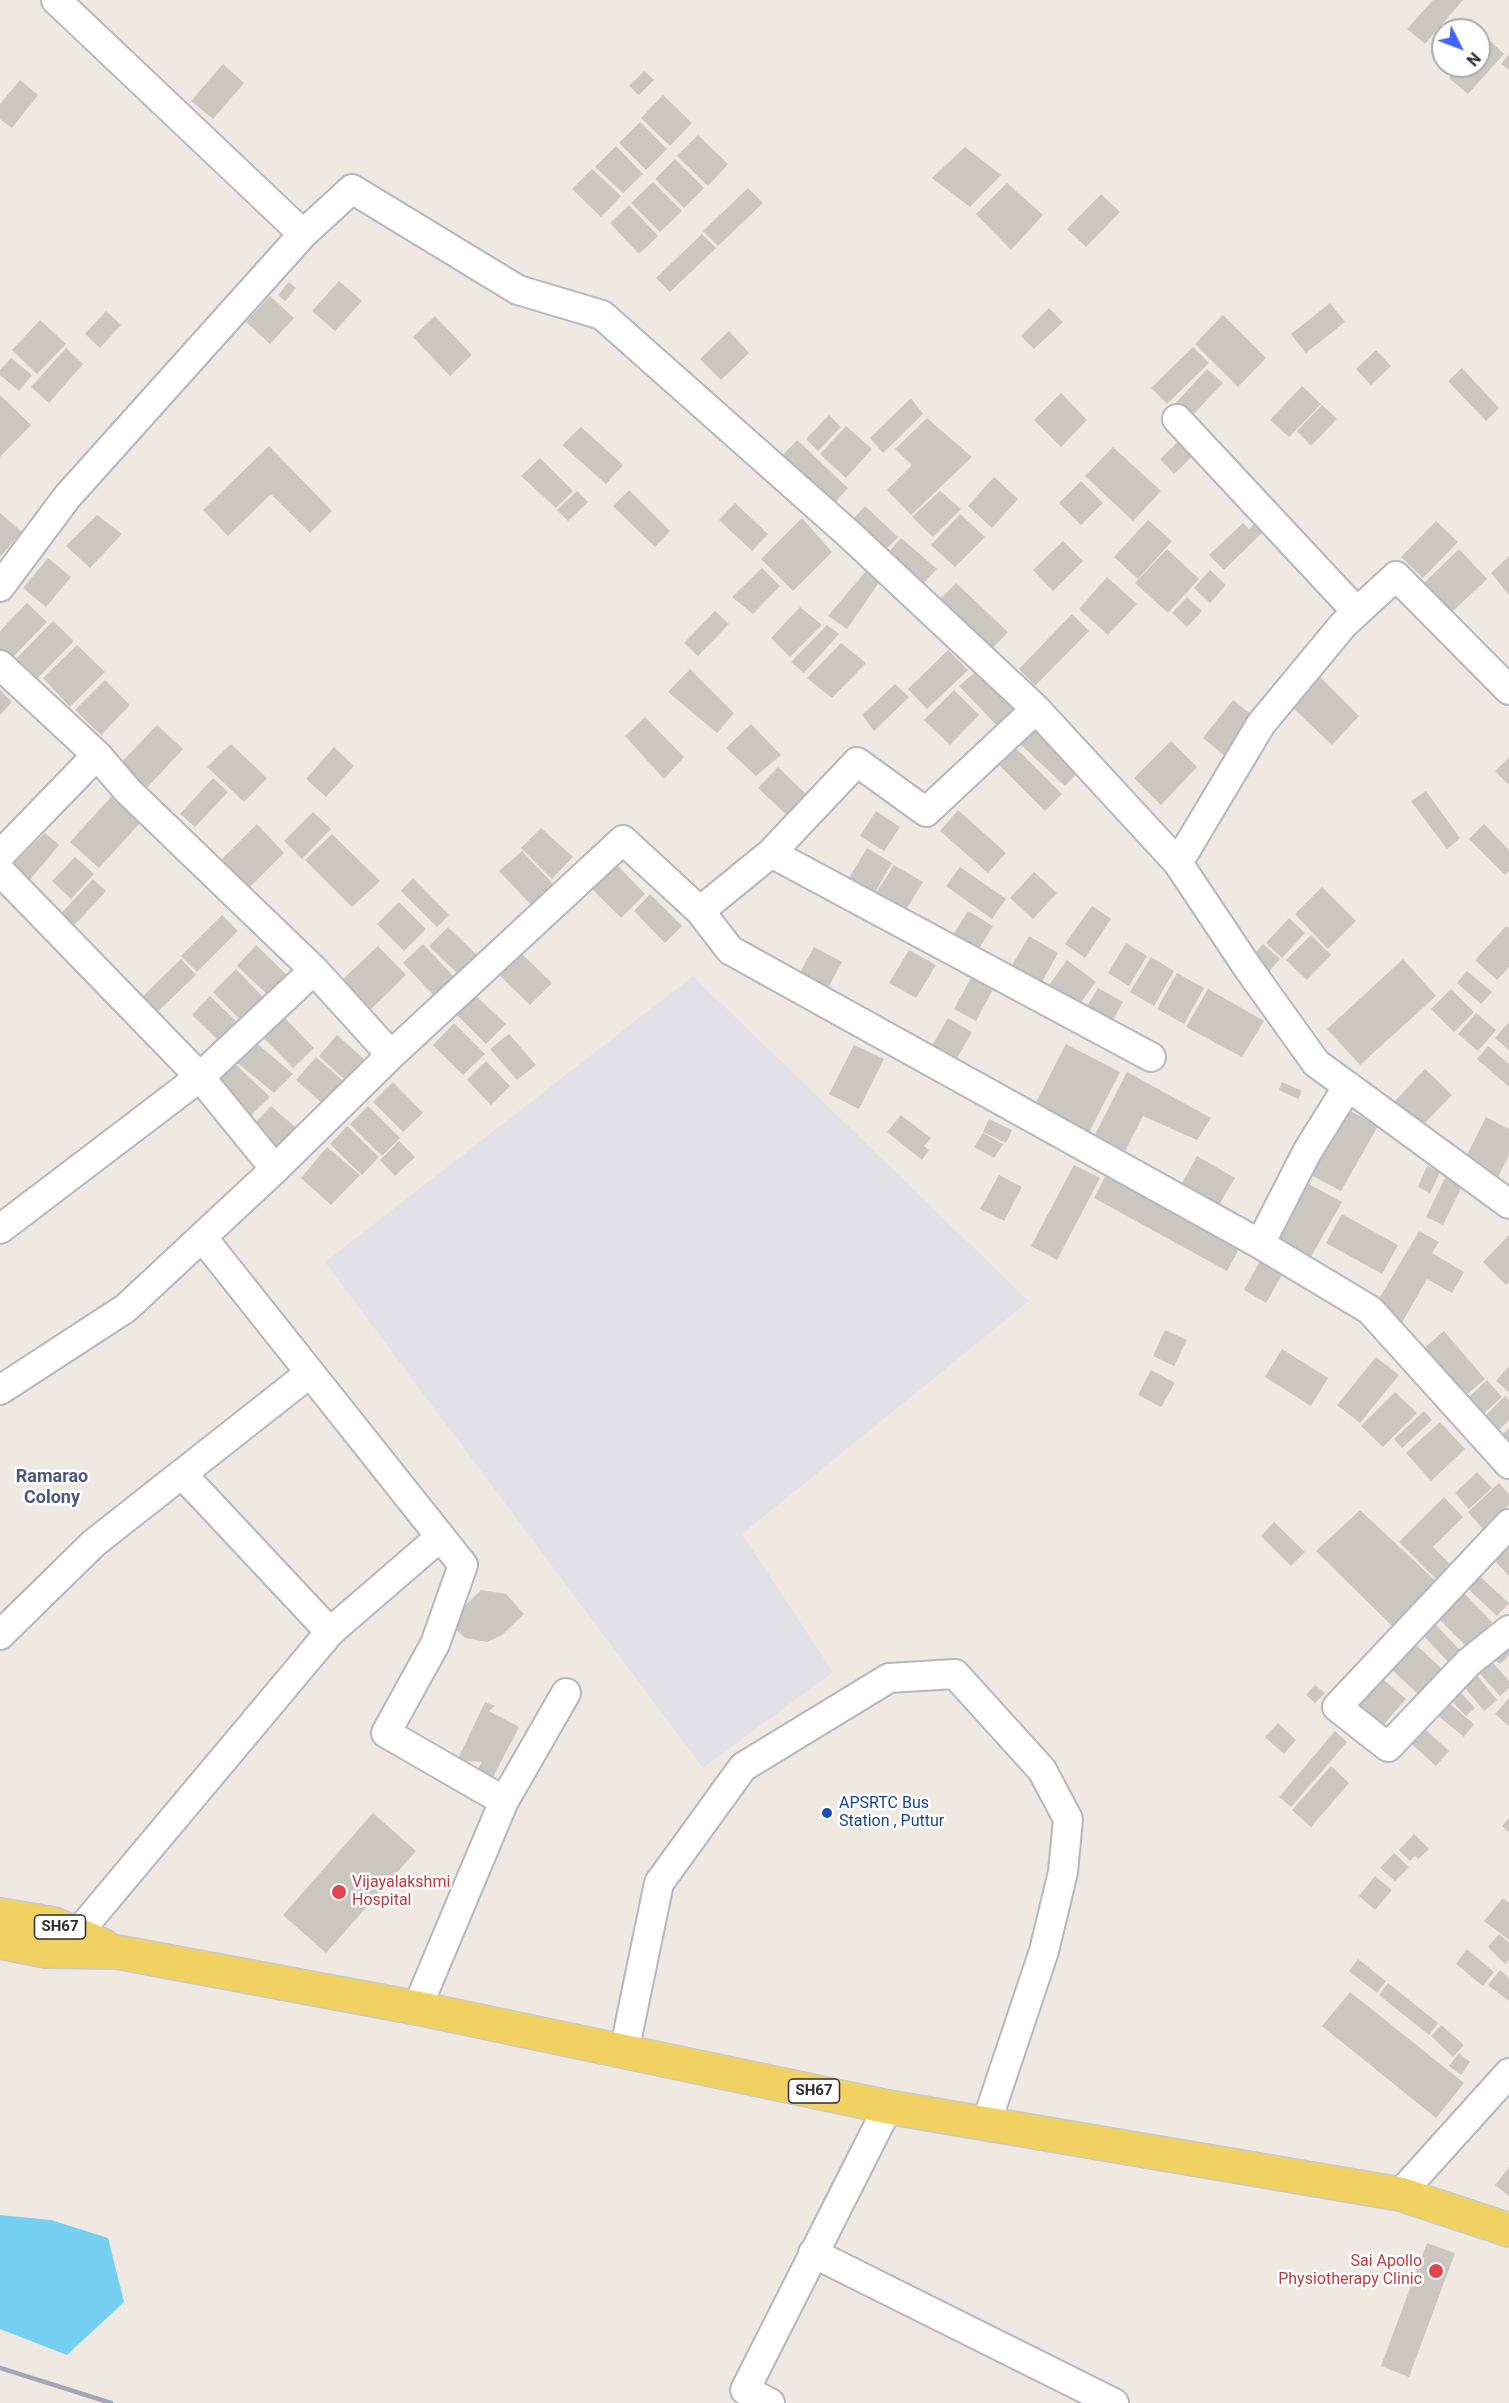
<!DOCTYPE html>
<style>
body{margin:0}
#map{position:relative;width:1509px;height:2403px;overflow:hidden;background:#efe9e1;font-family:Roboto,sans-serif}
canvas{display:block}
.north{position:absolute;left:1431px;top:18px;width:60px;height:60px;box-sizing:border-box;background:#fff;border:2px solid #ababab;border-radius:50%;rotate:132deg;font-size:16px;font-weight:700;line-height:24px;text-align:center;color:#2e2e2e}
.north::after{content:'';display:block;margin:auto;width:21px;height:27px;background:#4264fb;clip-path:polygon(50% 0,100% 100%,50% 72%,0 100%)}
</style>
<div id="map">
<canvas width="1509" height="2403"></canvas>
<div class="north">N</div>
</div>
<script>
const context = document.querySelector('canvas').getContext('2d');
context.lineJoin = 'round';
function paint(path, color) {
  context.fillStyle = color;
  context.fill(path, 'evenodd');
}
function shape(rows) {
  const path = new Path2D();
  for (const r of rows) {
    path.moveTo(r[0], r[1]);
    for (let i = 2; i < r.length; i += 2) path.lineTo(r[i], r[i + 1]);
  }
  return path;
}
function stroke(path, color, width, dash) {
  context.strokeStyle = color;
  context.lineWidth = width;
  context.lineCap = dash ? 'butt' : 'round';
  context.setLineDash(dash || []);
  context.stroke(path);
}
function drawText(font, color, halo, rows, align = 'center') {
  context.font = font + ' Roboto,sans-serif';
  context.lineWidth = 5;
  context.setLineDash([]);
  context.textBaseline = 'middle';
  context.strokeStyle = halo;
  context.fillStyle = color;
  for (const [text, x, y, turn = 0] of rows) {
    context.save();
    context.translate(x, y);
    context.rotate((+turn || 0) * Math.PI / 180);
    context.textAlign = isNaN(turn) ? turn : align;
    if (halo) context.strokeText(text, 0, 0);
    context.fillText(text, 0, 0);
    context.restore();
  }
}
const industrial = shape([
 [693,976,1029,1301,742,1534,833,1672,703,1768,325,1262]
]);
const water = shape([
 [0,2215,51,2220,108,2238,124,2302,67,2355,0,2329]
]);
const building = shape([
 [1433,0,1463,0,1425,44,1407,29],
 [1486,37,1504,54,1468,94,1449,78,1460,66,1479,66,1479,45],
 [1509,54,1509,70,1501,64],
 [223,64,244,83,213,119,191,101],
 [644,71,654,80,639,95,629,86],
 [20,80,38,95,12,128,0,119,0,104],
 [663,95,692,123,670,146,641,118],
 [640,122,667,149,646,170,619,143],
 [698,135,728,164,708,186,677,156],
 [616,146,643,174,623,193,595,167],
 [965,147,1001,175,970,207,932,178],
 [675,159,704,188,684,208,655,179],
 [592,169,621,196,601,217,572,189],
 [653,182,682,211,660,232,631,203],
 [1007,183,1043,215,1011,250,976,214],
 [748,188,763,203,718,246,703,231],
 [1101,194,1120,212,1086,247,1067,229],
 [629,205,658,236,639,254,610,223],
 [702,234,716,248,670,292,656,278],
 [339,281,362,301,335,331,312,311],
 [289,282,296,288,285,301,278,295],
 [270,296,294,318,270,344,246,322],
 [1330,303,1345,322,1306,353,1291,334],
 [1049,308,1063,322,1034,349,1021,336],
 [106,311,121,325,100,348,85,334],
 [1223,315,1266,358,1238,387,1195,344],
 [435,316,472,355,450,376,413,337],
 [40,320,66,344,37,374,12,350],
 [729,331,749,353,721,380,700,359],
 [1193,347,1209,363,1167,404,1151,388],
 [66,348,83,364,49,403,31,387],
 [1376,350,1391,366,1371,385,1356,369],
 [11,358,32,375,19,391,0,375,0,370],
 [1462,368,1499,408,1486,421,1448,381],
 [1207,369,1223,383,1186,422,1171,408],
 [1302,386,1321,404,1289,437,1270,420],
 [1061,393,1087,420,1061,447,1034,420],
 [0,395,31,425,0,457],
 [911,398,923,414,883,453,870,438],
 [1322,405,1337,419,1311,446,1297,431],
 [829,415,841,427,818,451,806,439],
 [927,418,972,457,911,515,887,490,912,465,895,449],
 [846,426,872,449,846,478,820,454],
 [581,427,623,465,606,484,562,445],
 [1181,439,1195,454,1174,474,1160,459],
 [797,440,848,488,829,509,777,461],
 [269,446,332,511,310,533,271,494,228,536,203,510],
 [1113,447,1161,491,1133,521,1085,476],
 [540,458,573,491,556,508,521,476],
 [994,477,1018,499,992,528,968,506],
 [1081,481,1103,503,1081,525,1059,503],
 [629,490,670,531,655,547,613,506],
 [577,491,588,502,568,521,557,510],
 [940,491,961,509,933,537,912,517],
 [735,503,768,534,752,551,719,520],
 [865,506,898,537,884,551,852,520],
 [0,513,22,532,0,557],
 [960,514,985,537,955,567,931,545],
 [97,515,122,534,90,568,66,546],
 [802,518,832,552,793,591,761,559],
 [1148,520,1172,541,1138,579,1114,557],
 [1436,521,1458,542,1423,578,1401,557],
 [1243,523,1249,529,1255,523,1263,532,1224,570,1209,555],
 [901,538,937,569,920,587,885,556],
 [1063,541,1083,561,1053,591,1033,570],
 [1167,549,1199,579,1168,613,1135,583],
 [1459,549,1487,579,1452,612,1424,583],
 [1509,556,1509,595,1491,573],
 [48,558,71,577,46,607,23,588],
 [762,568,780,586,753,614,732,597],
 [867,570,880,581,847,629,828,616],
 [1210,570,1226,585,1210,603,1194,588],
 [1107,577,1137,604,1108,635,1079,609],
 [956,583,1008,632,990,651,938,601],
 [1187,597,1202,611,1187,627,1172,613],
 [27,603,47,622,10,660,0,650,0,631],
 [800,607,822,625,790,657,771,638],
 [715,611,729,624,698,656,684,643],
 [1072,614,1089,631,1035,686,1019,669],
 [53,621,74,641,34,682,12,663],
 [827,625,839,634,804,673,791,662],
 [841,643,866,663,832,698,807,678],
 [77,645,105,672,70,707,43,678],
 [948,650,968,670,927,709,908,689],
 [690,669,734,713,717,733,668,692],
 [975,672,1022,717,1007,736,959,686],
 [1320,677,1359,716,1332,745,1291,706],
 [105,680,130,705,101,735,75,710],
 [895,684,909,697,874,731,862,715],
 [0,690,12,702,0,715],
 [954,690,979,715,950,745,924,720],
 [1233,700,1257,719,1226,757,1203,738],
 [645,717,684,757,664,779,625,736],
 [751,724,781,755,756,776,726,748],
 [157,725,183,749,144,791,118,766],
 [1036,727,1081,769,1065,786,1020,744],
 [1171,741,1197,767,1161,805,1134,778],
 [231,744,267,778,244,802,207,767],
 [334,747,354,766,326,797,306,779],
 [1016,748,1062,794,1045,811,999,765],
 [1509,758,1509,783,1508,784,1495,771],
 [778,767,809,797,790,818,758,788],
 [213,778,228,792,195,827,180,814],
 [1426,791,1460,838,1447,849,1411,801],
 [111,797,140,823,99,868,70,842],
 [958,810,1006,853,988,873,940,831],
 [876,811,900,827,884,851,860,836],
 [313,812,331,829,302,859,284,841],
 [257,824,284,853,243,894,216,865],
 [1484,824,1509,850,1509,871,1505,875,1469,839],
 [541,828,573,857,552,879,521,848],
 [45,833,59,845,24,887,6,871],
 [332,834,380,881,352,907,305,860],
 [867,848,892,863,871,899,846,883],
 [522,851,556,887,534,908,499,871],
 [75,857,94,874,71,899,52,881],
 [616,864,645,894,621,918,591,888],
 [894,865,923,882,904,913,874,896],
 [960,867,1006,899,992,919,946,886],
 [1034,872,1057,893,1033,919,1010,898],
 [413,878,449,915,437,927,401,891],
 [93,879,106,891,70,930,56,919],
 [1322,887,1356,921,1328,949,1295,914],
 [650,894,682,926,665,943,634,911],
 [399,902,426,929,404,951,377,924],
 [1092,906,1111,919,1085,958,1065,944],
 [968,911,993,926,973,958,948,943],
 [222,915,238,931,197,972,181,956],
 [1289,918,1305,933,1282,958,1266,943],
 [1506,926,1509,928,1509,967,1497,980,1475,960],
 [448,927,481,959,462,978,429,946],
 [1311,935,1331,955,1307,980,1286,960],
 [1029,936,1058,953,1034,996,1004,979],
 [1126,943,1147,956,1129,986,1108,973],
 [423,944,459,982,439,1001,403,963],
 [1263,944,1280,959,1265,976,1248,961],
 [256,945,287,975,268,995,237,966],
 [378,946,406,975,369,1011,341,981],
 [814,947,842,962,823,997,792,987],
 [909,950,936,965,916,998,889,983],
 [522,954,552,983,530,1005,500,976],
 [1151,957,1174,971,1154,1006,1130,992],
 [181,959,196,975,152,1017,137,1002],
 [1403,959,1436,996,1360,1065,1327,1029],
 [1067,960,1096,982,1075,1010,1046,989],
 [236,969,264,998,241,1021,213,992],
 [1467,971,1492,992,1481,1004,1457,983],
 [1177,973,1204,988,1184,1024,1157,1009],
 [971,978,993,989,976,1021,954,1009],
 [1098,988,1123,1002,1106,1032,1080,1018],
 [1208,989,1264,1021,1242,1057,1186,1027],
 [1451,989,1474,1012,1454,1032,1431,1009],
 [210,996,238,1023,220,1042,192,1015],
 [476,996,506,1024,486,1044,457,1015],
 [1476,1013,1496,1030,1478,1051,1458,1034],
 [281,1014,314,1048,293,1068,260,1034],
 [948,1018,972,1032,953,1065,929,1051],
 [1509,1022,1509,1050,1495,1038],
 [454,1023,485,1054,463,1075,433,1045],
 [509,1034,536,1065,517,1080,490,1049],
 [337,1035,375,1069,356,1090,319,1056],
 [253,1040,293,1074,274,1093,234,1060],
 [1066,1044,1120,1072,1082,1146,1028,1118],
 [854,1045,884,1059,859,1109,829,1094],
 [1488,1046,1509,1064,1509,1087,1477,1059],
 [316,1057,353,1090,333,1113,296,1080],
 [230,1059,270,1097,247,1119,210,1079],
 [486,1061,510,1086,491,1105,467,1080],
 [1425,1069,1452,1095,1421,1127,1394,1102],
 [1127,1072,1211,1118,1197,1140,1143,1116,1118,1165,1086,1152],
 [393,1082,423,1113,403,1132,373,1102],
 [1282,1082,1302,1091,1298,1099,1279,1090],
 [271,1106,309,1139,285,1160,250,1128],
 [368,1106,400,1138,382,1156,350,1124],
 [1345,1108,1378,1126,1341,1191,1309,1174],
 [901,1115,931,1138,924,1146,929,1150,922,1160,887,1132],
 [1486,1117,1509,1129,1509,1155,1493,1187,1459,1171],
 [989,1119,1012,1130,1006,1143,983,1132],
 [347,1126,379,1157,362,1175,330,1144],
 [983,1133,1003,1144,994,1158,974,1147],
 [399,1141,415,1157,395,1176,380,1160],
 [327,1147,360,1175,331,1205,301,1178],
 [1197,1156,1235,1178,1217,1208,1180,1187],
 [1074,1165,1100,1178,1057,1260,1031,1246],
 [1427,1166,1440,1172,1430,1193,1418,1187],
 [1447,1174,1464,1182,1443,1225,1426,1217],
 [999,1175,1022,1187,1004,1221,980,1209],
 [1106,1175,1239,1249,1227,1271,1094,1198],
 [1305,1182,1342,1202,1304,1269,1268,1249],
 [1342,1214,1398,1245,1382,1274,1326,1243],
 [1419,1231,1439,1242,1432,1253,1464,1272,1452,1293,1427,1279,1400,1326,1373,1309],
 [1509,1235,1509,1282,1506,1285,1483,1262],
 [1260,1261,1283,1273,1266,1303,1244,1290],
 [1165,1330,1187,1340,1174,1366,1153,1356],
 [1444,1331,1485,1379,1451,1408,1410,1360],
 [1282,1349,1328,1378,1311,1406,1265,1377],
 [1376,1357,1399,1375,1360,1423,1337,1405],
 [1509,1366,1509,1392,1496,1381],
 [1151,1370,1175,1383,1161,1407,1138,1395],
 [1487,1380,1502,1397,1472,1424,1458,1407],
 [1395,1392,1417,1413,1383,1447,1361,1426],
 [1505,1396,1509,1400,1509,1420,1486,1443,1472,1429],
 [1424,1411,1432,1420,1402,1448,1394,1439],
 [1440,1422,1465,1449,1431,1481,1406,1453],
 [1509,1428,1509,1460,1492,1445],
 [1477,1472,1492,1488,1469,1509,1455,1493],
 [1499,1483,1509,1494,1509,1505,1483,1529,1468,1512],
 [1444,1497,1463,1517,1433,1547,1452,1566,1437,1580,1399,1542],
 [1360,1510,1441,1586,1397,1631,1316,1551],
 [1274,1522,1305,1552,1291,1566,1261,1536],
 [1509,1542,1509,1576,1492,1558],
 [1476,1573,1509,1603,1497,1616,1465,1586],
 [1460,1589,1492,1622,1467,1647,1434,1614],
 [481,1590,506,1594,524,1614,502,1635,487,1642,465,1638,448,1622],
 [1430,1619,1461,1651,1449,1663,1419,1631],
 [1412,1641,1443,1670,1419,1695,1388,1666],
 [1497,1641,1509,1652,1509,1655,1500,1664,1486,1652],
 [1485,1654,1509,1681,1509,1688,1500,1696,1472,1665],
 [1470,1667,1497,1700,1484,1711,1457,1678],
 [1377,1674,1406,1699,1379,1730,1350,1704],
 [1315,1685,1325,1693,1315,1703,1306,1695],
 [1454,1685,1475,1708,1466,1716,1445,1694],
 [1438,1694,1474,1724,1464,1737,1427,1707],
 [1509,1698,1509,1726,1495,1714],
 [485,1702,495,1706,489,1711,519,1727,493,1777,478,1769,482,1762,468,1761,461,1768,456,1763],
 [1416,1721,1449,1751,1436,1766,1403,1736],
 [1278,1723,1296,1740,1284,1754,1265,1737],
 [1335,1731,1347,1742,1291,1807,1279,1797],
 [1331,1766,1349,1783,1311,1827,1292,1810],
 [373,1813,416,1851,326,1953,283,1915],
 [1509,1818,1509,1832,1502,1826],
 [1414,1834,1429,1849,1418,1859,1415,1856,1410,1861,1399,1850],
 [1394,1853,1409,1867,1395,1881,1380,1868],
 [1375,1876,1392,1890,1375,1910,1359,1896],
 [1503,1898,1509,1903,1509,1940,1484,1921],
 [1499,1934,1509,1943,1509,1960,1505,1964,1488,1947],
 [1467,1949,1494,1972,1483,1986,1456,1964],
 [1358,1959,1386,1981,1377,1993,1349,1971],
 [1500,1970,1509,1978,1509,2001,1488,1985],
 [1388,1983,1438,2023,1429,2035,1379,1995],
 [1350,1992,1464,2083,1436,2118,1322,2026],
 [1441,2025,1464,2045,1453,2057,1431,2036],
 [1459,2053,1470,2062,1461,2075,1449,2066],
 [1509,2167,1509,2196,1495,2185],
 [1427,2243,1455,2253,1409,2377,1381,2366]
]);
const minor = shape([
 [56,0,303,234,352,189,518,290,602,315,850,535,1036,709,1178,863,1248,968,1316,1063,1509,1204],
 [1177,419,1357,612],
 [0,587,67,497,303,234],
 [0,665,97,755,128,791,314,970,391,1055],
 [771,853,1151,1057],
 [0,855,97,755],
 [1178,863,1261,724,1343,625,1396,576,1509,690],
 [0,871,200,1077,275,1169],
 [700,911,730,950,1260,1244],
 [1348,1086,1307,1152,1260,1244,1370,1310,1509,1464],
 [0,1229,200,1077,314,970],
 [202,1237,463,1565,435,1644,386,1733,504,1801],
 [0,1390,126,1308,275,1169,391,1055,623,840,700,911,771,853,857,762,926,812,1036,709],
 [182,1474,330,1632],
 [1509,1524,1337,1707,1388,1747,1469,1662,1509,1630],
 [0,1635,94,1543,310,1373],
 [77,1934,330,1632,440,1537],
 [417,2008,504,1801,566,1693],
 [624,2052,659,1883,743,1767,889,1678,955,1674,1042,1770,1068,1819,1063,1872,1044,1951,986,2124],
 [1400,2194,1509,2073],
 [813,2253,1114,2403],
 [770,2403,745,2390,888,2107]
]);
const primary = shape([
 [0,1915,54,1924,104,1946],
 [0,1942,46,1951,117,1952,417,2008,888,2107,1400,2194,1509,2230]
]);
const rail = shape([
 [0,2368,111,2403]
]);
const markers = [
 [827,1813,6,"#1a4fb4"],
 [339,1892,8,"#e0444e"],
 [1436,2271,8,"#e0444e"]
];
const shields = [
 [60,1927,51],
 [814,2091,51]
];
const shieldNames = [
 ["SH67",60,1927],
 ["SH67",814,2091]
];
const transitNames = [
 ["APSRTC Bus",839,1804],
 ["Station , Puttur",839,1822]
];
const healthNames = [
 ["Vijayalakshmi",352,1883],
 ["Hospital",352,1901],
 ["Sai Apollo",1422,2262,"right"],
 ["Physiotherapy Clinic",1422,2280,"right"]
];
const neighbourhoodNames = [
 ["Ramarao",52,1477],
 ["Colony",52,1498]
];
paint(industrial, '#e3e1e8');
paint(water, '#75cff0');
paint(building, '#cbc7bf');
stroke(minor, '#b4b7c1', 32);
stroke(primary, '#c9c9c9', 36);
stroke(minor, '#fff', 28);
stroke(primary, '#f2d163', 33);
stroke(rail, '#a3a6b8', 4.5);
for (const [x, y, r, color] of markers) {
  const dot = new Path2D();
  dot.arc(x, y, r, 0, 2 * Math.PI);
  context.fillStyle = color;
  context.fill(dot);
  stroke(dot, '#fff', 2);
}
for (const [x, y, w] of shields) {
  const box = new Path2D();
  box.roundRect(x - w / 2, y - 12, w, 24, 4.5);
  context.fillStyle = '#fff';
  context.fill(box);
  stroke(box, '#2e2e2e', 1.5);
}
drawText('bold 15px', '#2e2e2e', null, shieldNames);
drawText('16px', '#164399', '#fff', transitNames, 'left');
drawText('16px', '#be3a42', '#fff', healthNames, 'left');
drawText('bold 18px', '#4d5680', '#fff', neighbourhoodNames);
</script>
